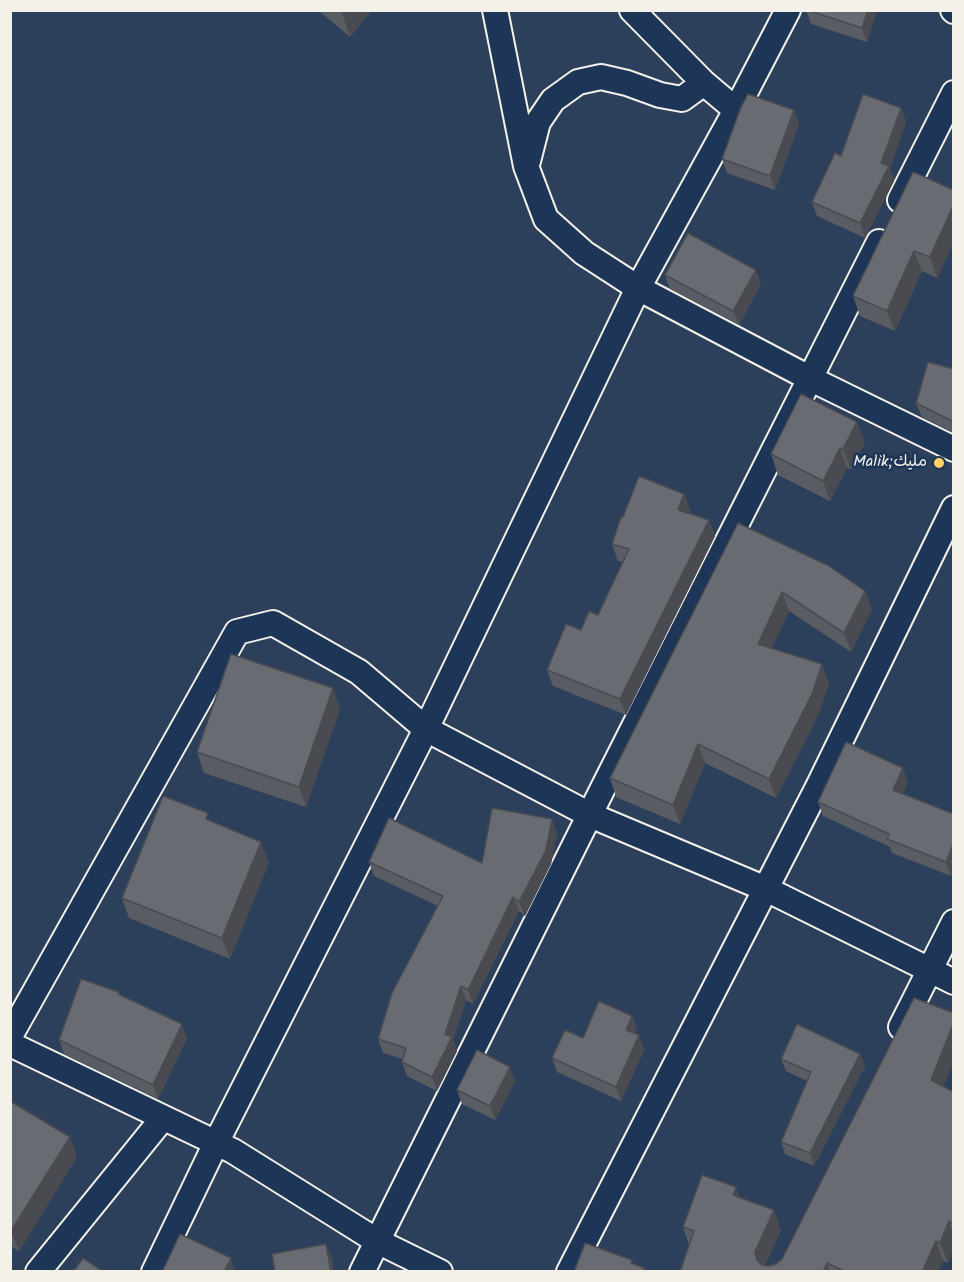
<!DOCTYPE html>
<meta charset="utf-8">
<style>
body{margin:0}
#map{position:relative;width:964px;height:1282px;overflow:hidden;background:#2c405c;font-family:Kalam,sans-serif}
canvas{display:block}
.frame{position:absolute;inset:0;border:12px solid #f4f1e8;pointer-events:none}
</style>
<div id="map">
<canvas width="964" height="1282"></canvas>
<div class="frame"></div>
</div>
<script>
const context = document.querySelector('canvas').getContext('2d');
context.lineJoin = 'round';
function shape(rows) {
  const path = new Path2D();
  for (const r of rows) {
    path.moveTo(r[0], r[1]);
    for (let i = 2; i < r.length; i += 2) path.lineTo(r[i], r[i + 1]);
  }
  return path;
}
function stroke(path, color, width, dash) {
  context.strokeStyle = color;
  context.lineWidth = width;
  context.lineCap = dash ? 'butt' : 'round';
  context.setLineDash(dash || []);
  context.stroke(path);
}
function paint(path, color) {
  context.fillStyle = color;
  context.fill(path, 'evenodd');
}
function drawText(font, color, halo, rows, align = 'center') {
  context.font = font + ' Kalam,"Playpen Sans Arabic",sans-serif';
  context.lineWidth = 5;
  context.setLineDash([]);
  context.textBaseline = 'middle';
  context.strokeStyle = halo;
  context.fillStyle = color;
  for (const [text, x, y, turn = 0] of rows) {
    context.save();
    context.translate(x, y);
    context.rotate((+turn || 0) * Math.PI / 180);
    context.textAlign = isNaN(turn) ? turn : align;
    if (halo) context.strokeText(text, 0, 0);
    context.fillText(text, 0, 0);
    context.restore();
  }
}
const street = shape([
 [495,10,526,166,546,219,584,253,638,288,811,379,954,449],
 [632,10,704,83,736,110],
 [953,10,954,11],
 [528,161,538,122,553,100,578,82,601,77,627,83,660,95,682,99,704,83],
 [900,200,954,93],
 [901,1027,954,922],
 [10,1036,237,632,273,623,359,672,426,729,590,815,766,889,954,982],
 [10,1044,233,1151,377,1241,440,1272],
 [38,1272,163,1118],
 [154,1272,216,1143,426,729,638,288,736,110,788,10],
 [362,1272,602,790,879,242],
 [569,1272,819,785,954,508]
]);
const wall = shape([
 [318,10,372,10,350,37],
 [806,10,877,10,867,42,811,24],
 [901,108,906,122,890,168,894,181,865,238,817,216,812,202,841,156],
 [794,110,799,124,775,190,727,173,722,159],
 [954,190,954,241,937,278,922,271,895,331,860,316,853,296],
 [665,275,761,284,739,325,670,289],
 [954,369,954,433,922,417,916,403],
 [865,442,851,469,847,468,830,501,778,475,771,454],
 [684,494,690,510,689,513,709,520,715,536,626,715,553,686,547,670,581,630,598,615,623,562,618,561,612,544,623,517],
 [738,523,865,591,872,609,851,652,789,611,771,648,829,683,819,713,776,798,705,763,680,824,616,797,610,778],
 [340,709,306,807,204,773,197,752],
 [908,782,903,794,954,814,954,869,951,876,892,853,890,847,823,816,818,802],
 [211,821,269,862,230,959,129,918,122,898],
 [557,833,551,864,525,916,519,911,473,1004,466,1000,453,1040,457,1051,437,1091,407,1076,402,1062,402,1059,383,1053,378,1039,438,906,374,876,369,862,482,863],
 [119,992,120,995,187,1038,158,1099,64,1054,59,1040],
 [954,1013,954,1060,943,1087,954,1092,954,1247,948,1263,943,1261,938,1272,680,1272,689,1245,683,1227,740,1198,781,1230,765,1265,769,1266,776,1264,782,1259],
 [632,1016,637,1030,635,1034,639,1035,644,1050,621,1101,557,1072,552,1058,583,1038],
 [860,1054,865,1066,814,1166,785,1154,781,1142,807,1081,786,1071,781,1059],
 [515,1081,495,1120,462,1104,457,1090],
 [10,1101,77,1157,19,1251,10,1246]
]);
const shadedWall = shape([
 [341,10,372,10,350,37],
 [868,10,877,10,867,42,862,28],
 [901,108,906,122,890,168,894,181,865,238,860,223],
 [794,110,799,124,775,190,770,176],
 [954,204,954,241,937,278,930,257],
 [914,251,922,271,895,331,887,311],
 [756,270,761,284,739,325,733,311],
 [857,422,865,442,851,469,843,449],
 [840,448,847,468,830,501,823,481],
 [684,494,690,510,684,527,678,510],
 [709,520,715,536,626,715,620,699],
 [865,591,872,609,851,652,844,633],
 [782,592,789,611,765,663,758,644],
 [822,664,829,683,819,713,776,798,769,779],
 [333,688,340,709,306,807,299,787],
 [698,744,705,763,680,824,673,805],
 [903,768,908,782,898,805,893,790],
 [552,819,557,833,551,864,525,916,519,902],
 [261,842,269,862,230,959,222,938],
 [954,842,954,869,951,876,946,862],
 [513,897,519,911,473,1004,468,990],
 [461,986,466,1000,453,1040,457,1051,437,1091,432,1077],
 [632,1016,637,1030,631,1044,626,1030],
 [954,1022,954,1060,938,1100,931,1080],
 [182,1024,187,1038,158,1099,153,1085],
 [639,1035,644,1050,621,1101,616,1087],
 [860,1054,865,1066,814,1166,810,1153],
 [510,1067,515,1081,495,1120,490,1106],
 [70,1137,77,1157,19,1251,11,1231],
 [736,1187,743,1207,733,1195],
 [774,1210,781,1230,762,1272,761,1272,755,1252],
 [949,1221,954,1235,954,1247,948,1263,940,1243],
 [936,1241,943,1261,938,1272,922,1272],
 [326,1244,332,1258,334,1272,331,1272],
 [231,1258,235,1272,224,1272],
 [827,1263,830,1272,823,1272]
]);
const building = shape([
 [807,10,868,10,862,28,807,10],
 [748,94,794,110,770,176,722,159,741,107,748,94],
 [863,94,901,108,881,163,889,166,860,223,812,202,835,153,841,156,863,94],
 [913,172,954,190,954,204,930,257,914,251,887,311,853,296,913,172],
 [688,233,756,270,733,311,665,275,688,233],
 [928,362,954,369,954,422,916,403,928,362],
 [801,394,857,422,843,449,840,448,823,481,771,454,801,394],
 [639,476,684,494,678,510,709,520,620,699,547,670,566,624,581,630,589,611,598,615,629,549,612,544,621,517,623,517,639,476],
 [738,523,829,566,865,591,844,633,782,592,758,644,822,664,812,694,769,779,698,744,673,805,610,778,738,523],
 [231,654,333,688,299,787,197,752,231,654],
 [846,742,903,768,893,790,954,814,954,842,946,862,887,839,889,834,818,802,846,742],
 [163,796,208,813,206,819,261,842,222,938,122,898,163,796],
 [492,808,552,819,546,850,519,902,513,897,468,990,461,986,445,1034,452,1037,432,1077,402,1062,406,1048,378,1039,392,993,443,896,369,862,389,818,482,863,492,808],
 [81,979,119,992,118,994,182,1024,153,1085,59,1040,81,979],
 [914,998,954,1013,954,1022,931,1080,954,1092,954,1220,952,1223,949,1221,940,1243,936,1241,922,1272,846,1272,827,1263,823,1272,680,1272,694,1231,683,1227,702,1175,736,1187,733,1195,774,1210,755,1252,757,1260,762,1265,769,1266,776,1264,782,1259,914,998],
 [599,1001,632,1016,626,1030,639,1035,616,1087,552,1058,565,1030,583,1038,599,1001],
 [797,1024,860,1054,810,1153,781,1142,811,1072,781,1059,797,1024],
 [477,1050,510,1067,490,1106,457,1090,477,1050],
 [10,1101,70,1137,11,1231,10,1231,10,1101],
 [180,1234,231,1258,224,1272,162,1272,180,1234],
 [585,1243,632,1260,631,1263,644,1268,643,1272,574,1272,585,1243],
 [326,1244,331,1272,275,1272,272,1254,326,1244],
 [83,1258,103,1272,73,1272,83,1258]
]);
const markers = [
 [939,463,6,"#ffd166"]
];
const poiNames = [
 ["Malik;مليك",927,463]
];
stroke(street, '#f4f1e8', 28);
stroke(street, '#1d3557', 24);
paint(wall, '#595c62');
paint(shadedWall, '#494b50');
paint(building, '#686b72');
stroke(building, '#494b50', 1.5);
for (const [x, y, r, color] of markers) {
  const dot = new Path2D();
  dot.arc(x, y, r, 0, 2 * Math.PI);
  context.fillStyle = color;
  context.fill(dot);
  stroke(dot, '#1d3557', 2);
}
drawText('16px', '#f4f1e8', '#1d3557', poiNames, 'right');
</script>
